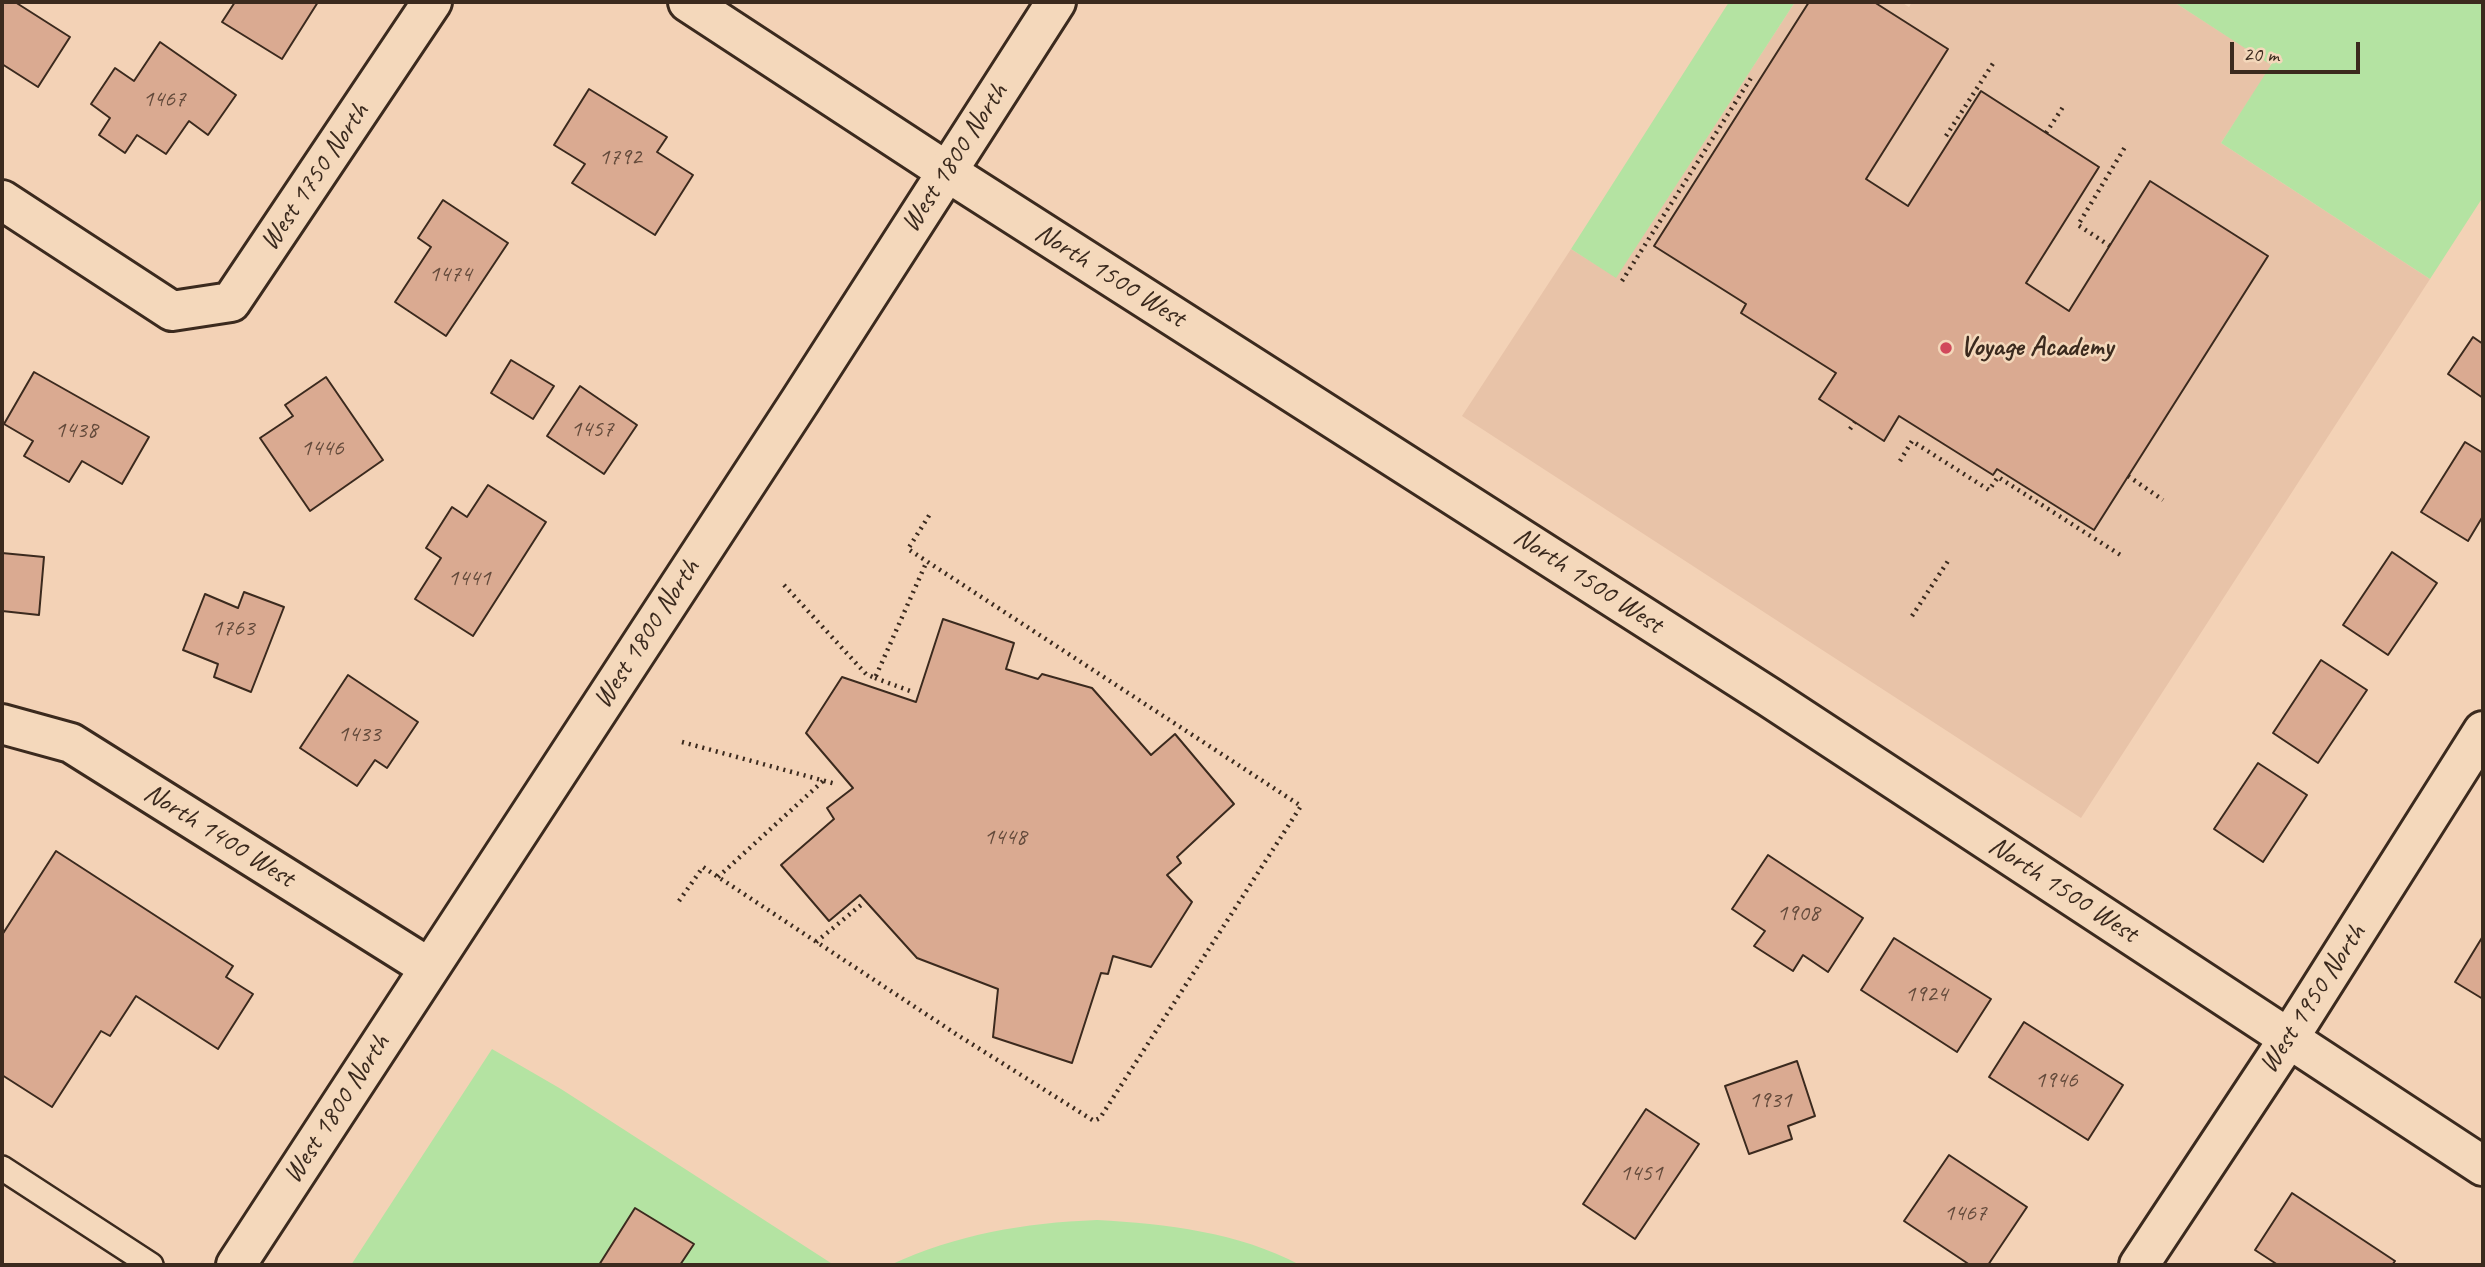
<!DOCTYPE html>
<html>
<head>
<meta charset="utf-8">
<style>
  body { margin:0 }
  #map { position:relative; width:2485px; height:1267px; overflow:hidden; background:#f3d2b6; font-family:Caveat,sans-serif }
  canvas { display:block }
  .frame { position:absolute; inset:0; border:4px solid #3b2a1e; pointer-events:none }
  .scale { position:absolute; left:2230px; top:42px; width:130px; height:32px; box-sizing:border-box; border:4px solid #3b2a1e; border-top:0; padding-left:9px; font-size:21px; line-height:24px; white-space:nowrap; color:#3b2a1e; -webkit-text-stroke:5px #f4d8bb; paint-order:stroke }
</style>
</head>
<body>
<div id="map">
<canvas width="2485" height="1267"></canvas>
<div class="frame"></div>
<div class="scale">20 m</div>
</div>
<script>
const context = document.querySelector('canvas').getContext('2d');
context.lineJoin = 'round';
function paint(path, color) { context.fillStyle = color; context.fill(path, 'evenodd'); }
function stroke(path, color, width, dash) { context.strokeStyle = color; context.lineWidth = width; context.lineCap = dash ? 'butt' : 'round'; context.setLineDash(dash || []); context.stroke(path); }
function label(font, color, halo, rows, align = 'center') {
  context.font = font + ' Caveat,sans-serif'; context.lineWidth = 5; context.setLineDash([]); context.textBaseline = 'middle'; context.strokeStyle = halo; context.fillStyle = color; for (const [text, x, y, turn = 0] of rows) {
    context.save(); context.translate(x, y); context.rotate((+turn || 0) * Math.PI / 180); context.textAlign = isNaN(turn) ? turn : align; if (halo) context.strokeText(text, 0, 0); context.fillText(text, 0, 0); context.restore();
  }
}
paint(new Path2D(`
  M1795 2H1901L1909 7 1912 2H2174L2272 65 2221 143 2430 279 2081 818 1462 416 1571 249 1616 277Z`), '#e8c3a8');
paint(new Path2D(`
  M1729 2H1795L1616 278 1571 249Z
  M2174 2H2483V197L2430 279 2221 143 2271 65Z
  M492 1049 561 1089 834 1265H351Z
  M1097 1220C1167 1224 1238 1232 1300 1265H890C958 1234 1023 1223 1097 1220Z`), '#b4e3a2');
const building = new Path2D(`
  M2 2H15L70 37 38 87 2 64Z
  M235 2H318L282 59 222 22Z
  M1809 2H1874L1948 49 1866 179 1908 206 1981 91 2099 167 2026 283 2069 311 2150 181 2268 256 2094 530 1997 469 1993 475 1899 416 1884 441 1819 399 1836 373 1741 313 1746 304 1654 246Z
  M160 42 236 95 208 135 189 121 166 154 137 135 125 153 99 135 110 118 91 104 115 68 134 81Z
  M589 89 667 137 657 152 693 175 655 235 572 183 585 164 554 145Z
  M443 200 508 243 446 336 395 302 431 247 418 238Z
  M2473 337 2483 344V398L2448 374Z
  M511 360 554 386 533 419 491 393Z
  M34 372 149 437 122 484 82 461 69 482 24 456 33 441 4 424Z
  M326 377 383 460 310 511 260 438 293 416 285 405Z
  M580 386 637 425 604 474 547 436Z
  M2465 442 2483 453V516L2468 541 2421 512Z
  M488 485 546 522 473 636 415 599 441 558 426 548 452 507 467 517Z
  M2392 552 2437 583 2388 655 2343 625Z
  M2 553 44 557 39 615 2 611Z
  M244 592 284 607 251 692 214 677 218 664 183 650 205 594 238 608Z
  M943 619 1014 643 1006 669 1038 679 1042 674 1092 688 1151 755 1175 734 1234 804 1177 857 1181 863 1167 875 1192 902 1151 967 1113 956 1108 974 1101 973 1072 1063 993 1037 998 989 917 958 860 895 829 921 781 865 834 819 827 808 853 788 806 733 842 677 916 702Z
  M2321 660 2367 690 2318 763 2273 733Z
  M348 675 418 722 387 768 375 760 357 786 300 748Z
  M2258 763 2307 795 2263 862 2214 829Z
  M56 851 233 966 226 977 253 994 218 1049 136 996 110 1036 101 1031 52 1107 2 1075V935Z
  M1768 855 1863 918 1828 972 1803 955 1793 971 1754 946 1765 931 1732 909Z
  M2483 936V999L2455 982Z
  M1894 938 1991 999 1957 1052 1861 990Z
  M2024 1022 2123 1085 2088 1140 1989 1077Z
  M1797 1061 1815 1116 1788 1126 1792 1139 1749 1154 1725 1086Z
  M1646 1109 1699 1144 1635 1239 1583 1204Z
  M1949 1155 2027 1207 1988 1265H1970L1904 1221Z
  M2292 1193 2395 1261 2392 1265H2278L2255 1250Z
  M635 1208 694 1244 680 1265H599Z`);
paint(building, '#daaa91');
stroke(building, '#3b2a1e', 2);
const lane = new Path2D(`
  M2 1168 151 1265`);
const street = new Path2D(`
  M2 200 172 311 231 302 432 2
  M2 724 71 743 428 967
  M2139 1265 2289 1038 2483 731`);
const secondary = new Path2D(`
  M688 2 946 171 1769 697 2483 1166`);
const primary = new Path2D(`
  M236 1265 800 401 1056 2`);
stroke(lane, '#3b2a1e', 28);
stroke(street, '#3b2a1e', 44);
stroke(secondary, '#3b2a1e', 44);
stroke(primary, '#3b2a1e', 44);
stroke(new Path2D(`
  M2046 133 2063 107
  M1946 136 1994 62
  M2110 246 2078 225 2125 147
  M1622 281 1751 78
  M1850 429 1855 422
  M1900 461 1912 441 1989 490 1998 477 2122 556
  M2128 476 2163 500
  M784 585 866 674 875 678 927 561
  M1912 616 1948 561
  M875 678 913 692
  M682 742 836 784
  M718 877 823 781
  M679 901 703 867 956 1034 1094 1121 1100 1118 1301 806 908 549 930 514
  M816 942 861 905`), '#3b2a1e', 4.5, [2, 5]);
stroke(lane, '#f4d8bb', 23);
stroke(street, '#f4d8bb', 38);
stroke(secondary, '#f4d8bb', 38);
stroke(primary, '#f4d8bb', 38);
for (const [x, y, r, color] of [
  [1946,348,7,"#d1495b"]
]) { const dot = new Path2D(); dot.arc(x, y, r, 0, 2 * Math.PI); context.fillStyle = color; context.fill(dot); stroke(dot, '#f4d8bb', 2.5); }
label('24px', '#634a3b', null, [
  ["1467",164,100],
  ["1792",620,158],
  ["1474",450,275],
  ["1457",592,430],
  ["1438",76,431],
  ["1446",322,449],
  ["1441",469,579],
  ["1763",233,629],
  ["1433",359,735],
  ["1448",1005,838],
  ["1908",1798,914],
  ["1924",1926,995],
  ["1946",2056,1081],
  ["1931",1770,1101],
  ["1451",1641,1174],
  ["1467",1965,1214]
]);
label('28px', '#3b2a1e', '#f4d8bb', [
  ["West 1800 North",955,158,-57],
  ["West 1750 North",315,177,-56],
  ["North 1500 West",1110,276,32],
  ["North 1500 West",1588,581,33],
  ["West 1800 North",647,634,-57],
  ["North 1400 West",219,836,32],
  ["North 1500 West",2063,890,33],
  ["West 1950 North",2313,999,-57],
  ["West 1800 North",337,1109,-57]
]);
label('bold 28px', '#3b2a1e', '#f4d8bb', [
  ["Voyage Academy",1960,348]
], 'left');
</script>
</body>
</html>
